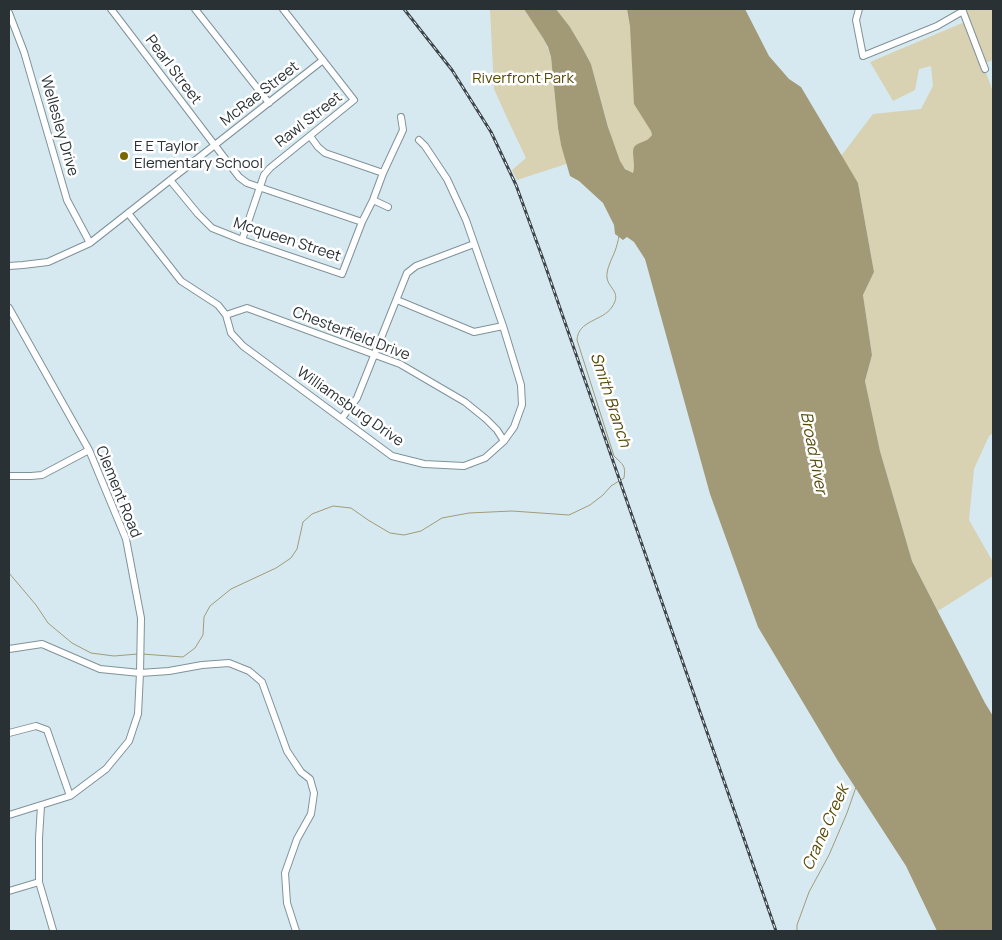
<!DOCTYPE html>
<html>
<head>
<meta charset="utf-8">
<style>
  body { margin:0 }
  #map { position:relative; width:1002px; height:940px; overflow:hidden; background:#d6e9f1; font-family:Manrope,sans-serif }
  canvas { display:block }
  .frame { position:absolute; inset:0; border:10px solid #293134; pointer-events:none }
</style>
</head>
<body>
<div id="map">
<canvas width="1002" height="940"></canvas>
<div class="frame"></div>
</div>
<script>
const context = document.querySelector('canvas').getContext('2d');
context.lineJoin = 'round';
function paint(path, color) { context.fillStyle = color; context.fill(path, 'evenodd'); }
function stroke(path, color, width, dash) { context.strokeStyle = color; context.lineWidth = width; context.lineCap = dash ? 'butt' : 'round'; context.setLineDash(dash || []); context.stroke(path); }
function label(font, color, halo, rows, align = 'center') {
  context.font = font + ' Manrope,sans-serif'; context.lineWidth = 5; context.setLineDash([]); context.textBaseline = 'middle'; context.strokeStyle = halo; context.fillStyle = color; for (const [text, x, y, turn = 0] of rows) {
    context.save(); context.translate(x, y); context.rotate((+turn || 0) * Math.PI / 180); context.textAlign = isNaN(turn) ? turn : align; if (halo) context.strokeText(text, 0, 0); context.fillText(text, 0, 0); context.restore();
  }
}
paint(new Path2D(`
  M490 9H524C534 24 546 39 551 57L558 128 561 145 613 144 591 64 583 49 570 27 556 9H627L652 135 649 140 636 145 633 154 635 166 633 173C619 166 620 161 615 148L517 180 512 170 526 158 508 120 494 89Z
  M962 9H993V60L983 64 993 92V433L989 436 974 469 969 520 993 562V576L938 611 912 561 880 451 865 381 872 355 863 295 874 272 858 183 841 156 873 114 921 109 933 86 931 66 919 69 915 90 893 101 870 62 967 21Z`), '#d8d1b2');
paint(new Path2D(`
  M524 9H556L570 27 583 49 591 64 608 127 620 161 625 169 633 173C636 164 631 153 634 147 639 141 647 143 652 135L651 131 634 104 630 26 627 9H745L769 56 789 79 801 87 858 183 874 272 863 295 872 355 865 381 880 451 912 561 985 703 993 716V931H937L906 866 838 761 758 627 710 494 645 259 634 242 627 237 623 240 615 234 614 225 603 203 579 181 570 176 561 145 558 128 551 57 548 47 543 38Z`), '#a29a77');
stroke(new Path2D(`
  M9 573 36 605 48 623 72 643 91 653 114 656 138 654
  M142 654 183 657 195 648 203 635 204 617 210 606 231 589 276 568 291 558 297 549 303 522 312 514 333 506 351 508 368 520 390 533 404 535 421 531 442 518 469 513 512 511 569 515 590 505 603 495 611 486 624 478C626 465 623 465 614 456L577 340C578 320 603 321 612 307 622 292 609 289 607 278 606 269 612 259 615 251 617 246 618 241 619 236
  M797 931V925L809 892 829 855 847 813 856 787`), '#a29a77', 1);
const minor = new Path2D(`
  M111 9 239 177 247 183 362 222
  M195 9 269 103
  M859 9 856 20 863 56 937 26 963 11
  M962 9 985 69
  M9 13 24 52 67 200 90 243
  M310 136 318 147 325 153 383 173
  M170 180 198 214 212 228 242 240 342 274 362 222 373 200 383 173 403 130 401 117
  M373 200 388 207
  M128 213 181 281 218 305 226 315 231 333 243 346 392 456 424 464 464 466 485 458 504 441 514 427 522 405 521 385 503 326 466 220 447 179 425 146 419 140
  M242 240 264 175 270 168 354 100 283 9
  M9 266 23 265 48 262 90 243 323 60
  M397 300 474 332 503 326
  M9 308 89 450 126 539 141 618 140 673 138 714 129 741 106 769 70 796 9 815
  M226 315 247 308 400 364 465 402 486 419 497 430 504 441
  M342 418 357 398 407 273 416 266 474 244
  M9 476H31L42 475 89 450
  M9 649 42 644 100 669 140 673 169 671 202 665 229 663 249 671 262 682 287 751 301 772 310 779 314 793 311 814 297 839 285 873 287 903 296 931
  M9 733 36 726 47 730 70 796
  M41 806 39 838V882L53 930
  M9 891 39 882`);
stroke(minor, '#809299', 8);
stroke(minor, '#fff', 6);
const rail = new Path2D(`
  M404 9 452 70 491 132 516 185 544 262 776 931`);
stroke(rail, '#3c4549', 3);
stroke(rail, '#fff', 1, [4]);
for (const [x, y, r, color] of [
  [124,156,5,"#796800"]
]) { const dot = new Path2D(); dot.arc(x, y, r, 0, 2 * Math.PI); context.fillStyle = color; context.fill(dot); stroke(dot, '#fff', 2); }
label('15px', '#293134', '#fff', [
  ["Pearl Street",173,70,53],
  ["McRae Street",260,94,-38],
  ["Rawl Street",309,120,-38],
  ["Wellesley Drive",59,126,74],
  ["Mcqueen Street",287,240,18],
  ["Chesterfield Drive",351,334,21],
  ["Williamsburg Drive",350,407,35],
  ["Clement Road",118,492,68]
]);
label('15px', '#574b0a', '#fff', [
  ["Riverfront Park",523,79]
]);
label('15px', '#293134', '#fff', [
  ["E E Taylor",134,147],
  ["Elementary School",134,164]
], 'left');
label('italic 16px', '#574b0b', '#fff', [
  ["Smith Branch",610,400,72],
  ["Broad River",813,453,79],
  ["Crane Creek",826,828,-66]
]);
</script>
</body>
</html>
